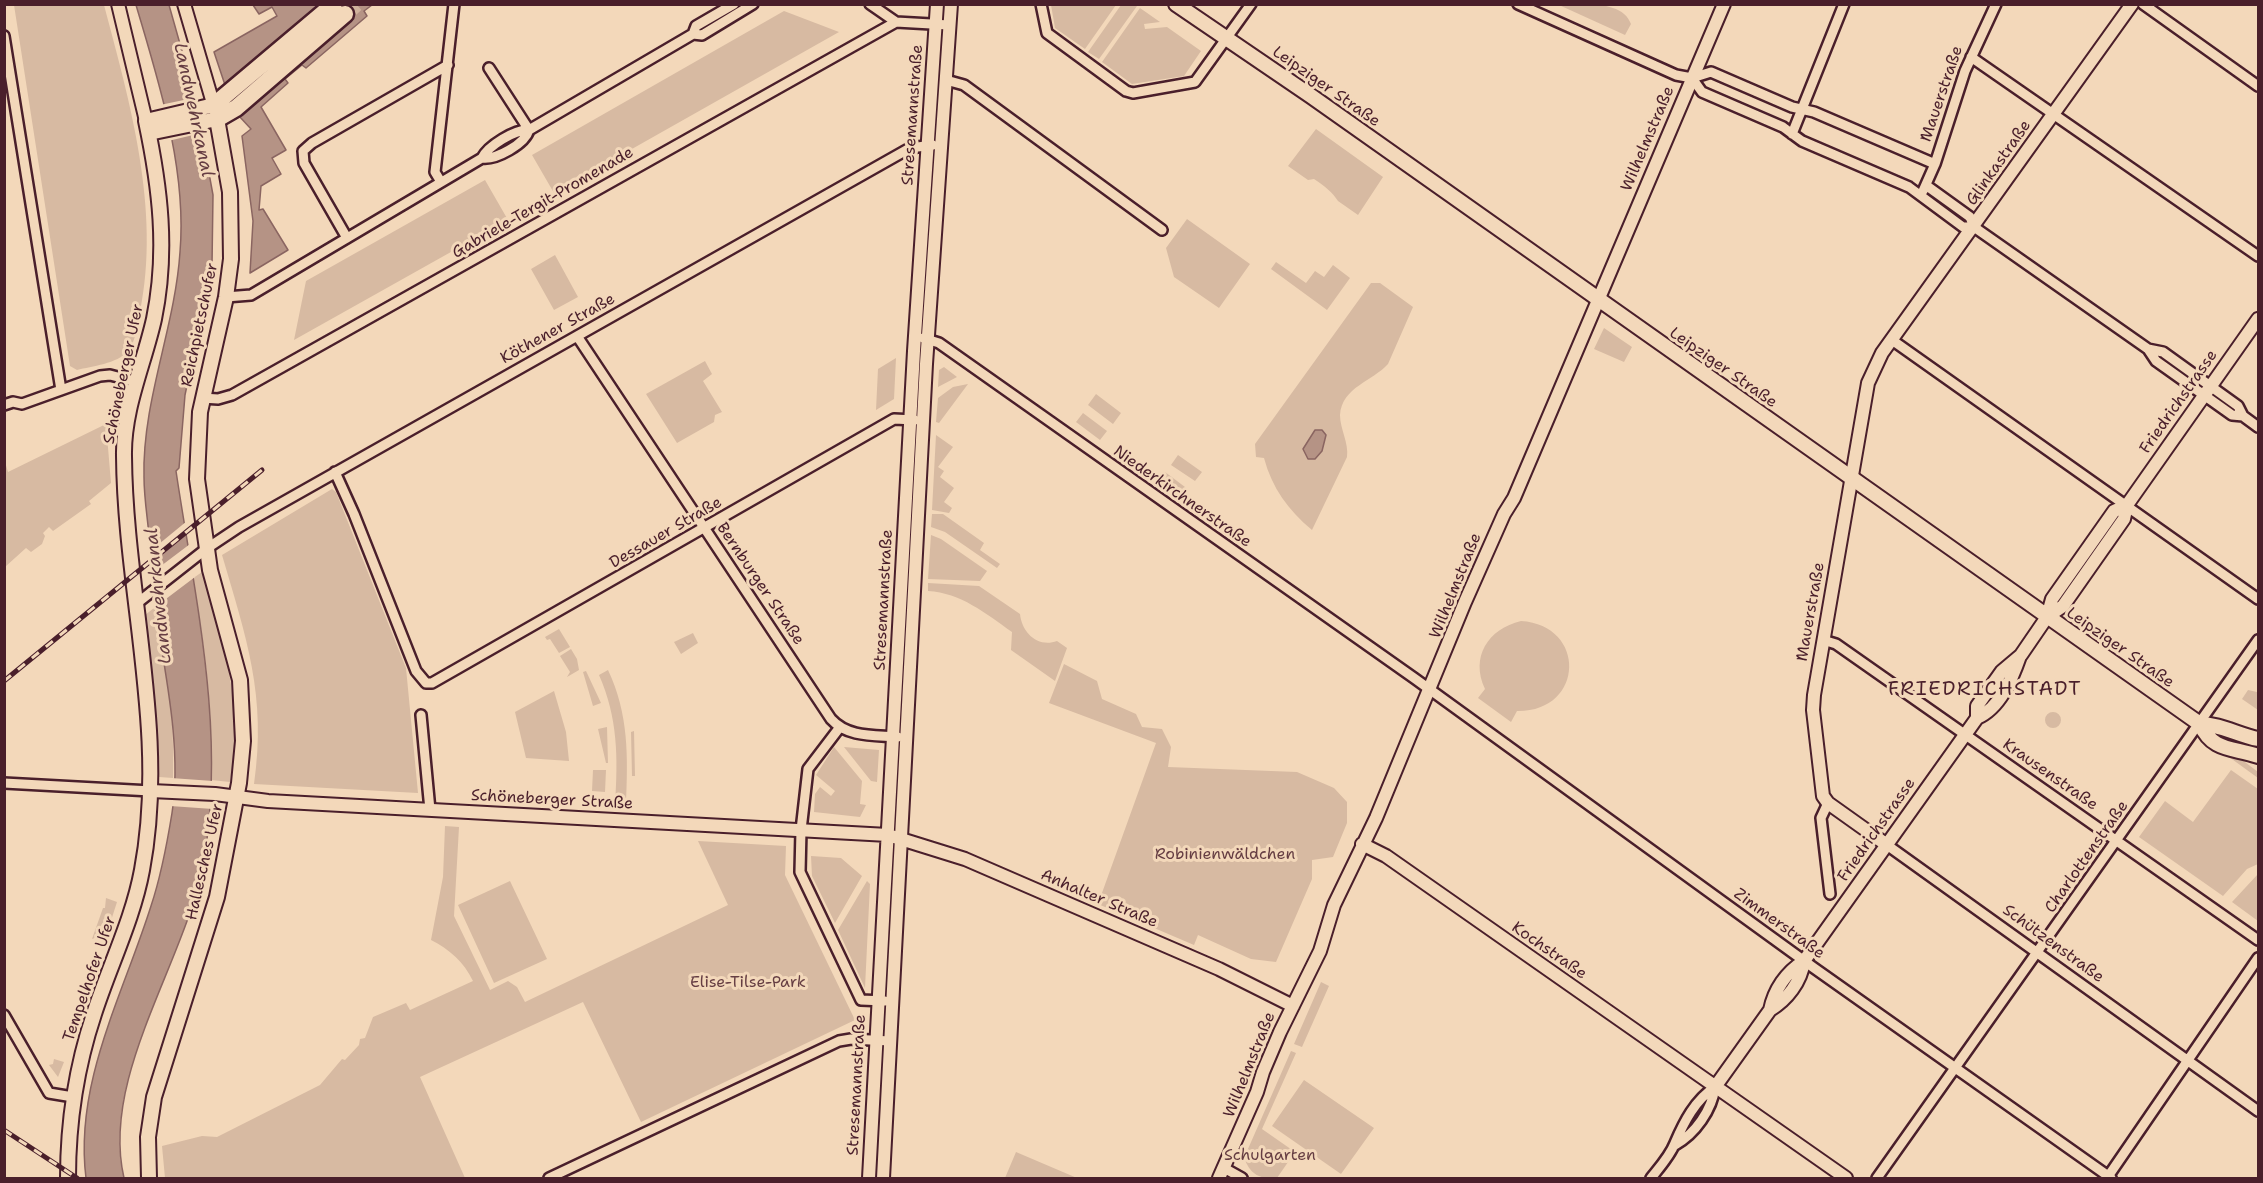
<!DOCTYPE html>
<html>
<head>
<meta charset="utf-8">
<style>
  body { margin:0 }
  #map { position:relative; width:2263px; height:1183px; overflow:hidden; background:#f3d8ba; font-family:"Shantell Sans",sans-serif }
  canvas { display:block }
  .frame { position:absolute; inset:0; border:6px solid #4a1f2b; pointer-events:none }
</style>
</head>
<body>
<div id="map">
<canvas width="2263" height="1183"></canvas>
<div class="frame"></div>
</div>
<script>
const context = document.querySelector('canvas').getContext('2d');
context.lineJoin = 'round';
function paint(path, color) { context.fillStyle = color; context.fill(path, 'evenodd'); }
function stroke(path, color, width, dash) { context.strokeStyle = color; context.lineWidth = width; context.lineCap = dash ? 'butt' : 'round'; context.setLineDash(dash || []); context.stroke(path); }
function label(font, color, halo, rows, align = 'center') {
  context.font = font + ' "Shantell Sans",sans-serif'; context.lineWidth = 6; context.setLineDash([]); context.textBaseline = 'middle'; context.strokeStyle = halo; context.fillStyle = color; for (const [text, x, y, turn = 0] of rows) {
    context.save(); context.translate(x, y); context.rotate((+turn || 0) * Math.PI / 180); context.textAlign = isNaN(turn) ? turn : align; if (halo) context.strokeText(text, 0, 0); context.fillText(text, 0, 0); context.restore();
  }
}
paint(new Path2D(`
  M14 5H104C130 103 161 210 140 312 137 324 136 342 128 351 117 364 92 366 77 370L70 366Z
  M1051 5V4L1116 5 1085 49 1055 28Z
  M1121 5 1137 6 1099 59 1088 52Z
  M1559 5C1583 4 1623 0 1631 24L1625 35Z
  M1140 8 1160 22 1144 24 1145 29 1167 27 1201 51 1184 76 1132 84 1102 62Z
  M784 11 839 32 554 193 532 155Z
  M941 32H943L939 117H934Z
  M1316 129 1383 177 1358 215 1338 201C1331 191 1327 188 1314 179L1308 180 1288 166Z
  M485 180 508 220 294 340 306 281Z
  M1187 219 1250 264 1219 308 1174 277 1166 248Z
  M555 255 578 297 554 310 531 269Z
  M1276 262 1306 283 1315 271 1324 277 1333 265 1350 278 1327 310 1271 269Z
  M1371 283H1380L1413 307 1388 364C1373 381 1342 387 1340 415 1340 429 1349 443 1347 457L1312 530C1288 510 1272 488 1264 458L1256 457 1255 444Z
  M1604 328 1632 347 1624 362 1594 349Z
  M896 358 894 399 876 410 878 369Z
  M705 361 712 374 703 381 722 412 715 415 714 422 677 443 646 394Z
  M944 367 957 377 938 387 939 370Z
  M968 384 939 423 936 422 938 398 953 387Z
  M1096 394 1121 413 1113 424 1088 405Z
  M1083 413 1107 431 1100 440 1076 422Z
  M106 424 111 483 89 501 91 504 53 531 49 527 43 533 45 536 42 544 31 552 26 548 5 567V462L8 472Z
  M936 435 953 447 938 467 944 471 940 477 954 488 944 502 952 508 949 513 932 510Z
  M1178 455 1202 472 1195 481 1171 465Z
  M1165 472 1189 490 1182 499 1158 481Z
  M332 489 336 492 406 668 418 793 254 784C267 696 246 637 222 555Z
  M932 514H943L984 543 980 550 1000 564 997 568 945 532 931 527Z
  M931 535 941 539 987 571 980 581 928 579Z
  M202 572C224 648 244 701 230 782L211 780C214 718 205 640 192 579Z
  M928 583 979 586 1020 614C1022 633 1038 648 1057 641L1067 648 1055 681 1011 650 1012 632C985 613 961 593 928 591Z
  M154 608C167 662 175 722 173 778L159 777 145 615Z
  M1521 621C1587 625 1585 712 1517 711L1511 722 1478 698 1485 689C1470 657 1488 629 1521 621Z
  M559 629 570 647 559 653 550 639 547 640 545 637Z
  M693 633 698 643 681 654 674 642Z
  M571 649 577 659 579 670 567 677 570 672 560 656Z
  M1064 664 1097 681 1102 699 1136 714 1142 727 1162 729 1171 747 1168 767 1297 772 1334 788 1347 802V823L1333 857 1312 860V879L1276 962 1251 959 1198 935 1194 945 1098 904 1156 743 1049 703Z
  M608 670C629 714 628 757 626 805L615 804C618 758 618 718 599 675Z
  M586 671 601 703 593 706 583 672Z
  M2248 690 2257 692 2258 710 2242 699Z
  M554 691 566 732 569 761 526 758 515 712Z
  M2045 720a8 8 0 1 1 16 0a8 8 0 1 1-16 0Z
  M607 727 608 763H606L598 729Z
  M634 731 635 776H632L631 732Z
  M834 747 862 781 860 804 866 805 860 817 814 812 815 794 820 787 831 796 835 791 816 775Z
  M844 747 879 750 877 782 871 781Z
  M2229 757 2241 759 2258 772V778Z
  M593 770H606L605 792 592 791Z
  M2231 770 2258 789V864L2247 869 2223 896 2139 837 2165 801 2193 822Z
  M445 826 459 827 454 916 490 990 508 981 517 987 525 1002 728 905 698 841 786 846 785 875 855 1020 641 1122 583 1002 420 1077 465 1178H165L162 1146 202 1136 217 1137 320 1085 342 1059 345 1060 359 1045 360 1039 365 1038 373 1017 406 1003 410 1010 473 981C464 962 449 949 431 940L443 877Z
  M811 856 841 858 862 876 835 923 812 876Z
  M2258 874V873V921L2232 902Z
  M510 881 547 959 494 983 458 905Z
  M867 881 870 884 865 988 838 930Z
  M889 891H894L889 992 882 991Z
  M106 898 117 902 107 933 92 939 103 908H105Z
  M1321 982 1329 986 1302 1047 1294 1044Z
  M1291 1051 1296 1053 1262 1129 1295 1152 1277 1178C1259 1179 1251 1175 1244 1158Z
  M54 1059 64 1062 58 1077 49 1065 53 1064Z
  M1304 1080 1374 1128 1341 1174 1272 1126Z
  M1016 1152 1077 1178H1005Z`), '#d7baa2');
const water = new Path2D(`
  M136 5H169L195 97 213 195 212 265 185 395 179 468 176 471C195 598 226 730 204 860 187 960 100 1075 124 1178H86C74 1083 123 995 151 906 161 876 167 844 172 813 182 749 165 672 155 609 151 590 152 569 150 549 149 525 144 502 144 477 142 401 175 328 180 252 187 169 159 83 136 5Z
  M253 5H322L225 85 214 52 277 16 272 7 259 14Z
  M340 5H372L364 11 367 16 306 68 302 65 285 79 288 83 261 107 286 150 272 158 281 174 261 186 259 210 263 209 288 250 250 273 253 221 242 136 251 129 239 116Z
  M1315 430H1322L1326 435 1322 451 1315 459H1308L1303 449Z`);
paint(water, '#b59385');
stroke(water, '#8a6561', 1.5);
paint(new Path2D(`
  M198 97 206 132 168 141 160 105Z
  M187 521 188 533 149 565 148 553Z
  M190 544 195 577 154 608 151 600 149 575Z
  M171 778 213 781V809L170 806Z`), '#f3d8ba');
stroke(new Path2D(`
  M345 14 356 4`), '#d1b39d', 16, [16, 8]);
const street = new Path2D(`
  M870 4 896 22 949 25
  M1041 4 1047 33 1126 91 1133 93 1195 82 1251 4
  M1518 4 1676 75 1692 78 1711 72 1792 107 1814 112 1935 164
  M2143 4 2258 86
  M693 34 696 26 734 4
  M4 36 61 390
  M1971 57 2258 256
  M489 68 529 130
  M1692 78 1702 92 1783 127 1802 141 1909 187 1963 227H1974
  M946 80 964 85 1162 230
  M1792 134 1844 4
  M482 158C496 160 525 144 529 130
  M441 182 435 172 454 4
  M1927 186 1970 217 1974 227 2148 349 2156 361 2232 415 2243 416
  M1923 191 1935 164 1965 71 1996 4
  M347 238 304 163 303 151 312 143 448 65
  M226 297 251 295 482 158C488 146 515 129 529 130L693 34 702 35 753 4
  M577 336 831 719C848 738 875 735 898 737
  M923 338 939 343 1414 678 1814 968 2111 1178
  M1892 340 2258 599
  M2148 349 2163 352 2238 406 2243 416 2258 427
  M202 398 218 399 232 395 896 22
  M4 405 13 402 22 404 100 376 110 375 137 382
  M335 472 354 514 416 671 426 683H432L894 419 915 420
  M136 604 206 549 239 527 910 148 933 145
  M1823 640 1836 644 2258 940
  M421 715 430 810
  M840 727 808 769 801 830 800 872 861 1000 885 1001
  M4 783 151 791
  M1828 803 1821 818 1830 894
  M1887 845 2258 1111
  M4 1015 49 1093 73 1097
  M1675 1145C1695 1134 1712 1110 1715 1087
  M1224 1168 1242 1178
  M549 1178 839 1041 851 1039 890 1041
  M1651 1178C1659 1168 1670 1156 1675 1143 1684 1122 1695 1100 1715 1087
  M1877 1178 2258 640
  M2107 1178 2258 958`);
const secondary = new Path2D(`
  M118 4 146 121
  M184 4 215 110
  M2047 617 2052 599 2114 511 2127 505
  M1977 718C2000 708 2012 679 2020 656
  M151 791 215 794 268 801 888 835 965 859 1219 969 1293 1006
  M1362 844 1386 856 1846 1178
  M1887 845 1828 803 1823 796 1813 710 1814 695 1868 383 1882 353 2132 4
  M1770 1010C1787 1000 1801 982 1804 961
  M1715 1087 1770 1010C1774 990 1786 972 1804 961L1977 718V706L2002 671 2021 655 2047 617 2063 606 2124 519 2127 505 2258 319
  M869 1178 914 351 937 4
  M883 1178 926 364 951 4
  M1219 1178 1257 1092 1263 1072 1280 1032 1320 951 1334 905 1376 818 1465 602 1504 514 1514 498 1724 4`);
const primary = new Path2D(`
  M1176 4 1311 96 2200 724C2213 752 2232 747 2258 756
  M2200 724C2220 724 2238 735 2258 739
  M68 1178C68 1121 76 1068 94 1014 109 967 133 919 142 870 168 733 125 593 124 456 123 409 144 364 154 319 168 251 160 187 146 121L214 105
  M149 1178 148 1137 154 1097 217 897 239 783 243 741 240 680 210 570 197 479 200 412 226 297 231 259 230 192 217 119 149 133`);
const highway = new Path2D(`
  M214 105 334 4
  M217 119 236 108 345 14`);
stroke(street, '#4a1f2b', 14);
stroke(secondary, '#4a1f2b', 16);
stroke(primary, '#4a1f2b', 18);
stroke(highway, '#4a1f2b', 21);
stroke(street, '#f3d8ba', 9);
stroke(secondary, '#f3d8ba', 12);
stroke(primary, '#f3d8ba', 14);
stroke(highway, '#f3d8ba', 16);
const rail = new Path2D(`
  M4 681 262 470
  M4 1130 77 1178`);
stroke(rail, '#4a1f2b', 5);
stroke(rail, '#f3d8ba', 3, [9]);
label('16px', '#4a1f2b', '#f3d8ba', [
  ["Leipziger Straße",1326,87,35],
  ["Mauerstraße",1942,94,-71],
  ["Stresemannstraße",913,115,-86],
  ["Wilhelmstraße",1648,139,-67],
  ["Glinkastraße",1999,163,-55],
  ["Gabriele-Tergit-Promenade",543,203,-30],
  ["Reichpietschufer",200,325,-78],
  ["Köthener Straße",558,329,-29],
  ["Leipziger Straße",1723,368,35],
  ["Schöneberger Ufer",124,374,-78],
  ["Friedrichstrasse",2179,402,-55],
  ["Niederkirchnerstraße",1182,497,35],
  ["Dessauer Straße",666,533,-30],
  ["Bernburger Straße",760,584,56],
  ["Wilhelmstraße",1456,586,-68],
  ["Stresemannstraße",884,600,-87],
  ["Mauerstraße",1811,612,-80],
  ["Leipziger Straße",2120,648,35],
  ["Krausenstraße",2050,775,35],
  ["Schöneberger Straße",552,800,3],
  ["Friedrichstrasse",1877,830,-55],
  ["Charlottenstraße",2087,857,-55],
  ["Hallesches Ufer",205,862,-77],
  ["Anhalter Straße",1099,899,23],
  ["Zimmerstraße",1779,924,36],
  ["Schützenstraße",2053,944,36],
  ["Kochstraße",1549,951,35],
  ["Tempelhofer Ufer",90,979,-71],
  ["Wilhelmstraße",1250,1065,-68],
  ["Stresemannstraße",857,1085,-87]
]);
label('16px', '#663e43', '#f3d8ba', [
  ["Robinienwäldchen",1225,855],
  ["Elise-Tilse-Park",748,983],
  ["Schulgarten",1270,1156]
]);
label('italic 18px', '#653c42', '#f3d8ba', [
  ["Landwehrkanal",193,110,78],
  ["Landwehrkanal",159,596,-96]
]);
context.letterSpacing = '1.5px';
label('20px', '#4a1f2b', '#f3d8ba', [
  ["FRIEDRICHSTADT",1985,690]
]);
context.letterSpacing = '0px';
</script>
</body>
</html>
